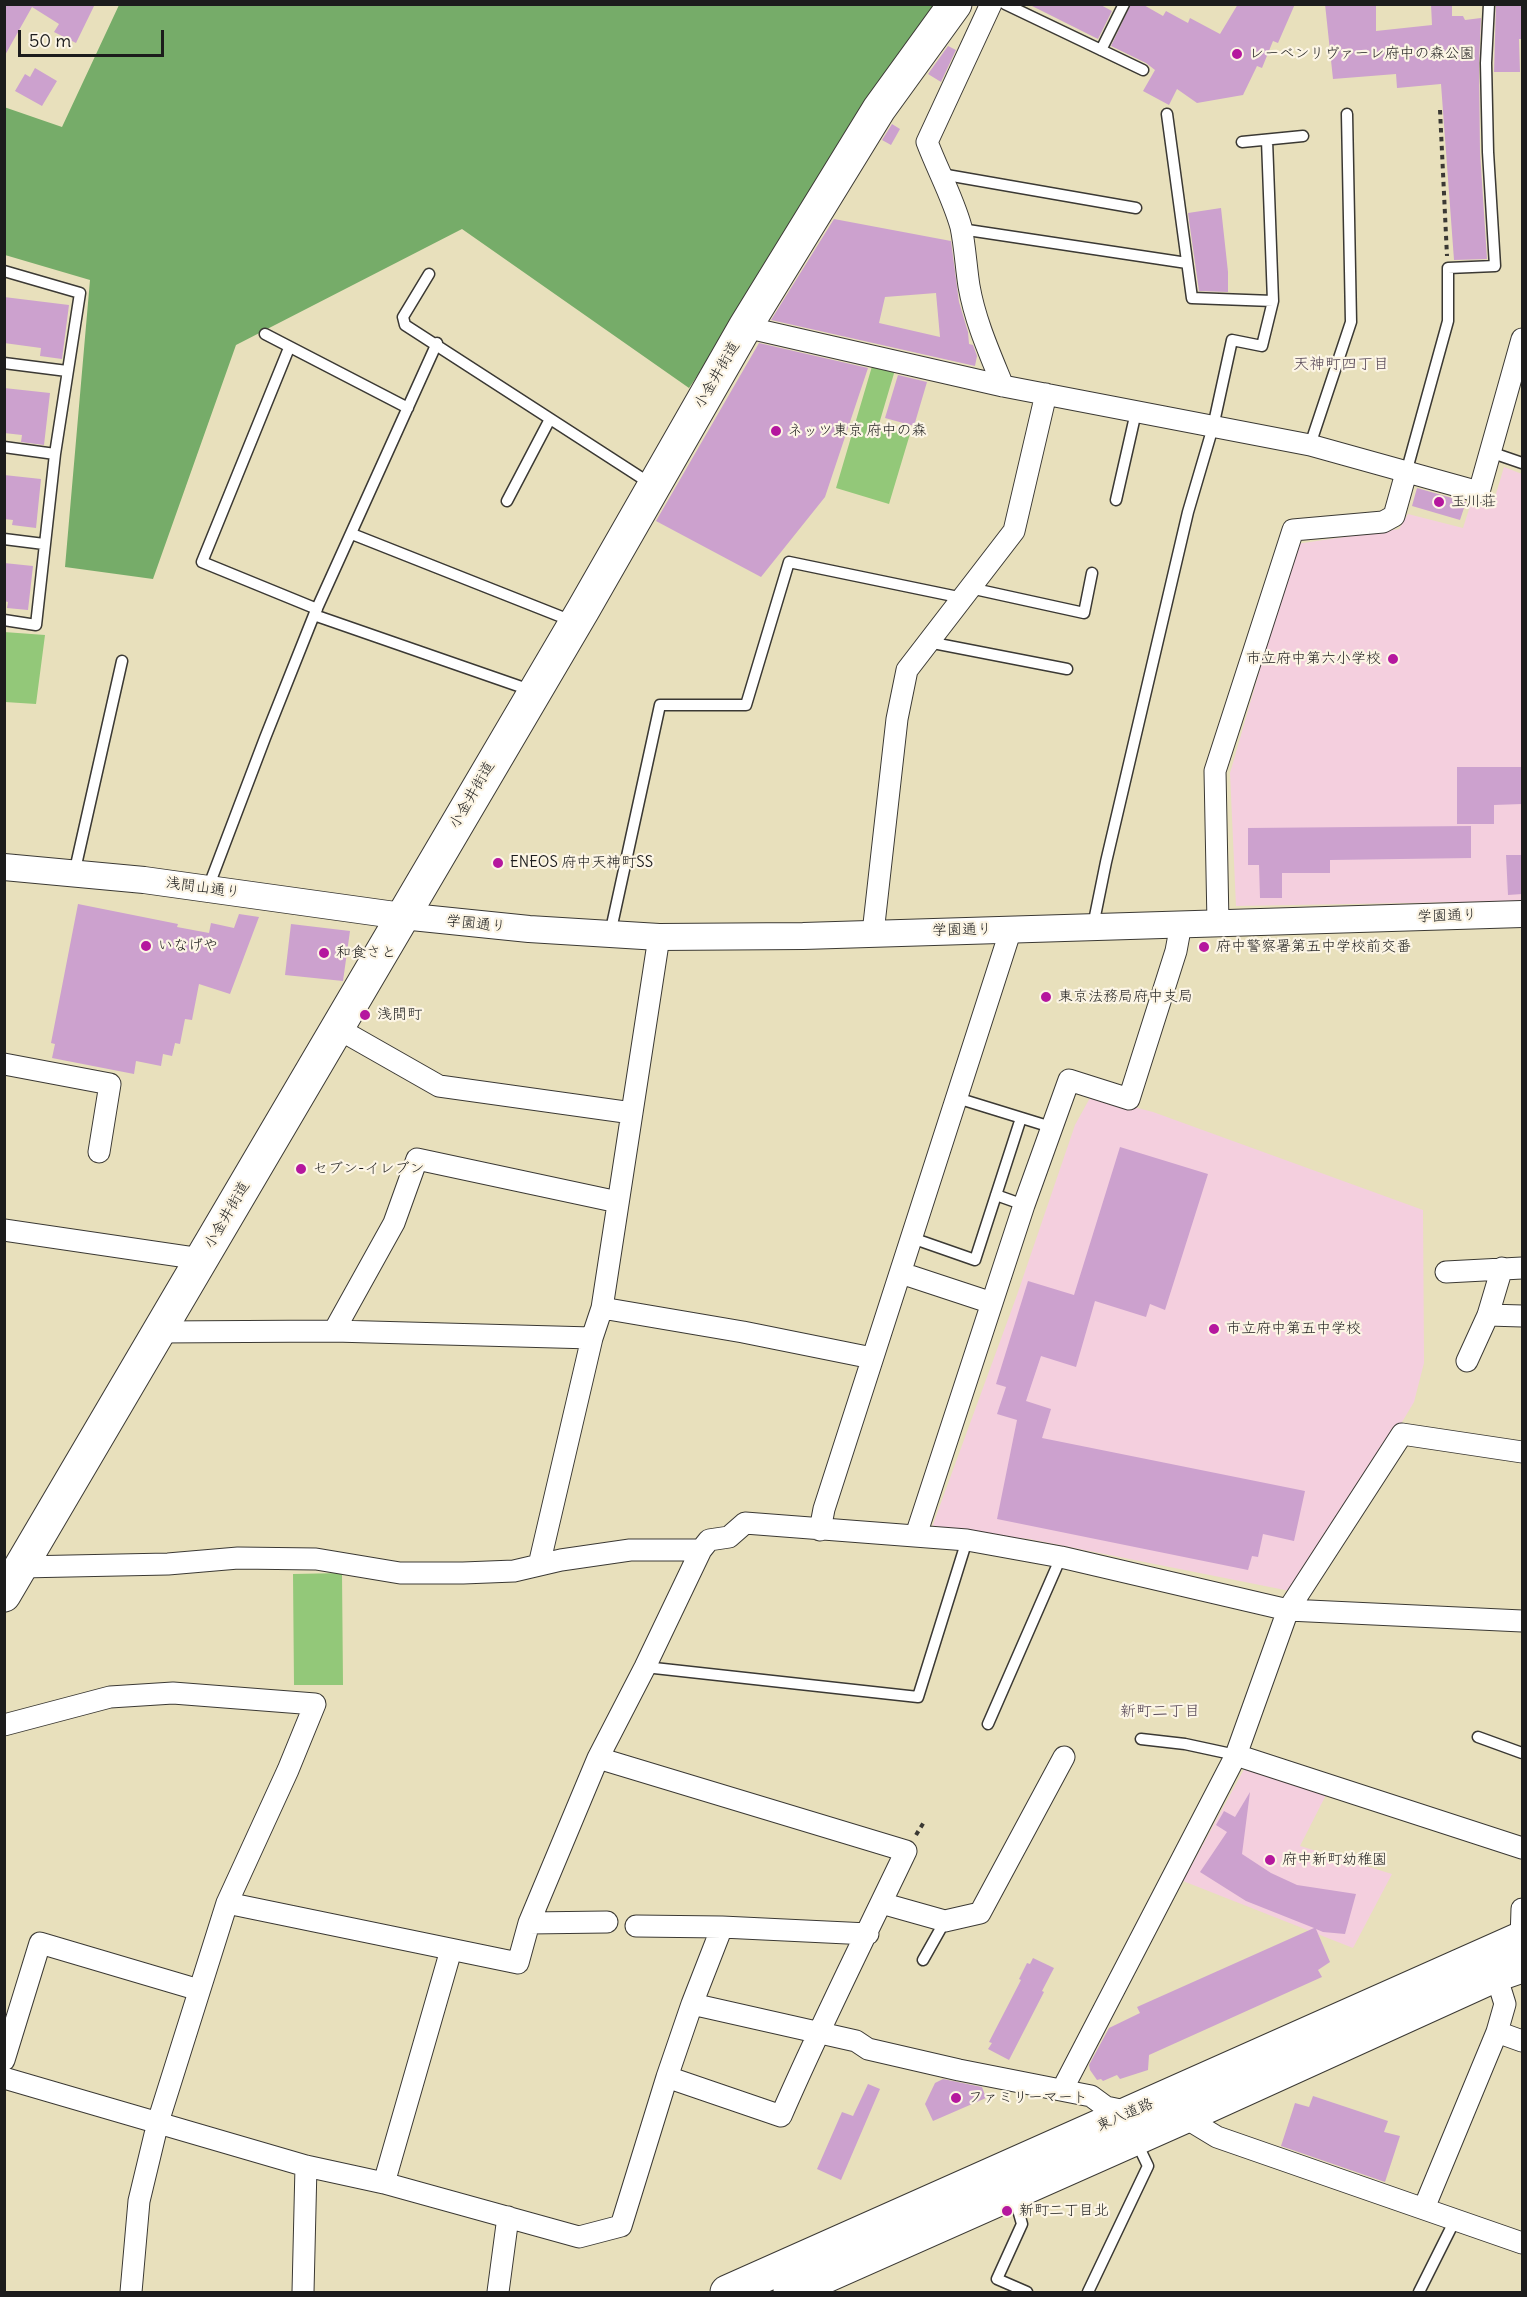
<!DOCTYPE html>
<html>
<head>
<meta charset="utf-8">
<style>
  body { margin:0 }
  #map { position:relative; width:1527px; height:2297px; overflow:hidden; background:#e8e0bc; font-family:Delius,sans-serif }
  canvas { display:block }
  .frame { position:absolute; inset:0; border:6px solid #1c1c1c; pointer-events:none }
  .scale { position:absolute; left:18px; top:30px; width:146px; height:27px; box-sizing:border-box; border:3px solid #1c1c1c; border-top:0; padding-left:8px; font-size:18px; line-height:21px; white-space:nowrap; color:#1c1c1c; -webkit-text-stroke:4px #fcf5e5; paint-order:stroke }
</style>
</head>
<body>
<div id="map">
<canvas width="1527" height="2297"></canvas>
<div class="frame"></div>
<div class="scale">50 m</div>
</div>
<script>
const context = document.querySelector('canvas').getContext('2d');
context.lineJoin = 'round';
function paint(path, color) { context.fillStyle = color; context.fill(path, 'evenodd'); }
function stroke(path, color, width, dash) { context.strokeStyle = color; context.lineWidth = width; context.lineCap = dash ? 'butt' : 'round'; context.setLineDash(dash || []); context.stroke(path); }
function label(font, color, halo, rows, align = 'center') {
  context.font = font + ' Delius,"Klee One",sans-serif'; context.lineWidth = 4.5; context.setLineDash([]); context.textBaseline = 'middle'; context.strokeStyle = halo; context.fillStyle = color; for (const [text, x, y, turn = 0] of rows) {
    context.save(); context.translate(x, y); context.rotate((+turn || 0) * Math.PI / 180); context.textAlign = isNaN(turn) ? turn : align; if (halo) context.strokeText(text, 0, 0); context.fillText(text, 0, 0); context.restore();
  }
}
paint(new Path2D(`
  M1504 467 1522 474V901L1236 906 1230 773 1296 544 1399 529 1408 514 1463 528 1471 503 1492 507Z
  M1091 1096 1153 1112 1423 1210 1424 1363 1414 1402 1300 1593 1029 1539 931 1530 1017 1295 1075 1125Z
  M1248 1762 1328 1791 1300 1846 1392 1874 1353 1948 1183 1881Z`), '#f4cfde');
paint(new Path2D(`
  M873 363 895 370 879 424 910 434 889 504 836 488Z
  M4 632 45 635 36 704 5 702Z
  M342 1573 343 1685H294L293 1574Z`), '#93c879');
paint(new Path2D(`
  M119 5H948L689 388 462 229 236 345 153 579 65 567 90 280 5 255 4 107 62 127Z`), '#76ac69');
paint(new Path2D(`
  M4 4H95L76 43 54 32 59 24 32 7 4 57Z
  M1028 4H1099L1112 11 1098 39Z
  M1131 4H1142L1163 16 1166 11 1188 23 1190 18 1220 34 1238 4H1295L1278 43 1273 41 1262 68 1257 66 1243 95 1197 103 1177 89 1169 105 1143 91 1155 70 1146 63 1111 46Z
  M1325 4H1376V31L1432 25 1431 4H1452V16H1463L1465 20 1481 18 1479 63 1480 152 1487 259 1454 260 1441 84 1397 88 1396 74 1333 79Z
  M1496 4H1522L1521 39H1519L1520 72H1494Z
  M948 46 956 50 941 82 928 74Z
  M35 68 57 81 42 106 15 91 25 74 30 77Z
  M892 124 900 129 891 145 882 140Z
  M1221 208 1228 272V292L1199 291 1188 213Z
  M834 219 951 241 959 302 968 332 969 344 973 345 977 356 975 366 771 320ZM936 293 940 337 879 323 885 297Z
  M4 297 69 305 62 359 40 356 41 348 4 343Z
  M759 343 868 368 825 497 761 577 656 521Z
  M898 375 927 382 914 426 885 418Z
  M4 388 50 393 44 445 21 442 22 435 4 433Z
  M4 475 41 479 36 528 12 525 13 520 4 519Z
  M1417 488 1466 502 1460 520 1412 506Z
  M4 563 33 566 28 610 7 608 8 602 4 601Z
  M1457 767H1522V804L1494 805V824H1457Z
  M1471 826V858L1330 860V873H1282V898H1260L1259 865H1248V828Z
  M1506 855H1522V894L1508 895Z
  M78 904 178 924 177 927 209 933 211 923 234 928 239 914 259 917 230 994 199 984 192 1020 185 1019 180 1044 175 1043 172 1056 163 1054 161 1066 136 1061 134 1074 52 1058 55 1044 51 1043Z
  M291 924 350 931 343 981 285 975Z
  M1120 1147 1208 1174 1165 1310 1150 1304 1146 1317 1095 1301 1076 1367 1041 1356 1026 1401 1051 1409 1042 1438 1305 1491 1294 1541 1263 1534 1258 1557 1252 1556 1248 1570 997 1519 1017 1420 997 1414 1006 1387 996 1384 1028 1281 1074 1295Z
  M1250 1792 1242 1854 1271 1873 1297 1885 1356 1894 1345 1934 1323 1932 1316 1929 1330 1962 1318 1970 1322 1977 1149 2055 1148 2070 1120 2079 1117 2075 1103 2081 1101 2079 1097 2080 1090 2070 1089 2065 1109 2028 1140 2013 1137 2007 1314 1928 1246 1901 1200 1872 1227 1832 1216 1825 1224 1811 1235 1817Z
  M1033 1958 1054 1968 1042 1991 1044 1992 1009 2060 988 2049 992 2043 989 2042 1021 1980 1019 1979 1027 1963 1030 1964Z
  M943 2079 982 2087 986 2098 933 2121 925 2104 935 2083Z
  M868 2084 880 2089 841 2180 817 2169 842 2112 853 2116Z
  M1313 2096 1388 2121 1384 2132 1400 2136 1385 2182 1281 2146 1295 2103 1309 2107Z`), '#cca1ce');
const service = new Path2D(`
  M1005 4 1143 70
  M1101 50 1124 4
  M1167 114 1192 298 1273 301
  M1242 142 1303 136
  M941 174 1136 208
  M961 229 1187 263
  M4 271 80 293 55 454 36 625 4 620
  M429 274 403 317 405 325 651 484
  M265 334 408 408
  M289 348 202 562 317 609
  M4 363 67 371
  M1310 445 1351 322 1347 114
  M4 447 55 454
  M1490 452 1522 463
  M1406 473 1448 321V268L1495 266 1488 152 1486 63 1489 4
  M1116 500 1136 412
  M507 501 550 419
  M352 534 572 621
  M4 539 44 544
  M970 588 1084 613 1092 573
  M314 615 530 690
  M928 642 1067 669
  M74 874 122 661
  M208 888 265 738 314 615 437 343
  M1093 926 1106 862 1188 512 1213 427 1232 340 1262 346 1273 301 1267 140
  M610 934 660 705H746L789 562 963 598
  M957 1098 1051 1127
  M996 1195 1024 1205
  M912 1238 975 1260 1021 1118
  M645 1667 918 1697 967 1540
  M988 1724 1061 1557
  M1478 1737 1522 1753
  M1141 1739 1185 1744 1236 1755
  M923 1960 945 1921
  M1014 2196 1022 2224 997 2279 1027 2292
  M1088 2292 1148 2166 1136 2141
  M1419 2292 1456 2218`);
const minor = new Path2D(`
  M991 4 927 142C938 171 953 198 961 227 965 246 966 267 969 286 975 321 990 354 1003 386
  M745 327 1003 386 1310 445 1479 492 1522 339
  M1218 923 1215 771 1293 530 1383 522 1394 516 1406 473
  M873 933 897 719 907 670 1014 531 1046 394
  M337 1028 439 1086 632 1113
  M4 1064 110 1084 99 1152
  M4 1230 201 1259
  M1446 1272 1522 1268
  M901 1273 992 1303
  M602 1308 743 1332 872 1358
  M1488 1315 1522 1316
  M334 1331 394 1223 417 1159 618 1202
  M158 1332 334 1331 592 1338
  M1467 1361 1488 1315 1502 1268
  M820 1530 824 1509 1011 929
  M916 1535 1024 1205 1069 1080 1129 1099 1176 951 1181 924
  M539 1565 592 1338 602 1308 659 937
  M21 1567 168 1564 238 1558 316 1559 400 1573H463L514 1571 561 1560 630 1550H701
  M4 1725 110 1697 173 1693 315 1704 288 1770 227 1903 158 2122 139 2201 131 2292
  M1236 1755 1522 1848
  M598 1758 906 1851C864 1939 820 2026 781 2116L667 2077
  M227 1903 518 1963 529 1923 598 1758 645 1667 701 1550 709 1540 729 1537 745 1523 967 1540 1061 1557 1288 1610 1522 1621
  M881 1903 945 1921 980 1913 1064 1757
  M529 1923 607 1922
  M636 1926 722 1927 868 1934
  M1521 1939 1522 1909
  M692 2004 722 1927
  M1497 2032 1522 2041
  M4 2060 40 1943 199 1990
  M4 2078 306 2166 384 2183 579 2237 621 2226 667 2077 692 2004 856 2041 868 2049 959 2070 1091 2096 1106 2107 1130 2112
  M1062 2090 1236 1755 1288 1610 1402 1434 1522 1452
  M1176 2117H1184L1217 2137 1522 2243
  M384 2183 451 1950
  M1424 2208 1497 2032 1505 2004 1496 1975
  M303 2292 306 2166
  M498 2292 508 2217`);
const tertiary = new Path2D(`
  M4 867 144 880 402 916 529 929 659 937 803 936 1522 914`);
const primary = new Path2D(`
  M4 1595 583 610 745 327 879 109 955 4
  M727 2292 1522 1938
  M790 2292 1184 2117 1496 1975 1522 1966`);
stroke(service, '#3b3934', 13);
stroke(minor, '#3b3934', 23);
stroke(tertiary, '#3b3934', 28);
stroke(primary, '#3b3934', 35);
stroke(new Path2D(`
  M1440 110 1447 256
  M916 1835 924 1822`), '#3b3934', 4, [4.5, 4.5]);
stroke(service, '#fff', 10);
stroke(minor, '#fff', 21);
stroke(tertiary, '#fff', 26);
stroke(primary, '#fff', 33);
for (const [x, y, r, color] of [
  [1237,54,6,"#b5179e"],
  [776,431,6,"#b5179e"],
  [1439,502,6,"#b5179e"],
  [1393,659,6,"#b5179e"],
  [498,863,6,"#b5179e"],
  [146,946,6,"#b5179e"],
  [1204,947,6,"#b5179e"],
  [324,953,6,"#b5179e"],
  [1046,997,6,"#b5179e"],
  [365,1015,6,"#b5179e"],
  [301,1169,6,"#b5179e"],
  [1214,1329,6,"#b5179e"],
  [1270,1860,6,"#b5179e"],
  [956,2098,6,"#b5179e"],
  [1007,2211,6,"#b5179e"]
]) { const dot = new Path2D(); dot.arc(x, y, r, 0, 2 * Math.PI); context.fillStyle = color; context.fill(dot); stroke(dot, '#fcf5e5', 2); }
label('15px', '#1c1c1c', '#fcf5e5', [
  ["レーベンリヴァーレ府中の森公園",1249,54],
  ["ネッツ東京 府中の森",788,431],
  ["玉川荘",1451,502],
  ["市立府中第六小学校",1381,659,"right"],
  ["ENEOS 府中天神町SS",510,863],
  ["いなげや",158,946],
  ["府中警察署第五中学校前交番",1216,947],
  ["和食さと",336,953],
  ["東京法務局府中支局",1058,997],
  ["浅間町",377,1015],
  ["セブン-イレブン",313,1169],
  ["市立府中第五中学校",1226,1329],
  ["府中新町幼稚園",1282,1860],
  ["ファミリーマート",968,2098],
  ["新町二丁目北",1019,2211]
], 'left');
label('15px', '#1c1c1c', '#fcf5e5', [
  ["小金井街道",717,375,-60],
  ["小金井街道",472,795,-60],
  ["浅間山通り",203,888,8],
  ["学園通り",1447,916,-2],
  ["学園通り",476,924,6],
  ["学園通り",962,930,-1],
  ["小金井街道",227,1215,-60],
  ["東八道路",1125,2115,-24]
]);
label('16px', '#5a4b5a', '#fcf5e5', [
  ["天神町四丁目",1341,364],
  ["新町二丁目",1160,1711]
]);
</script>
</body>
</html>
